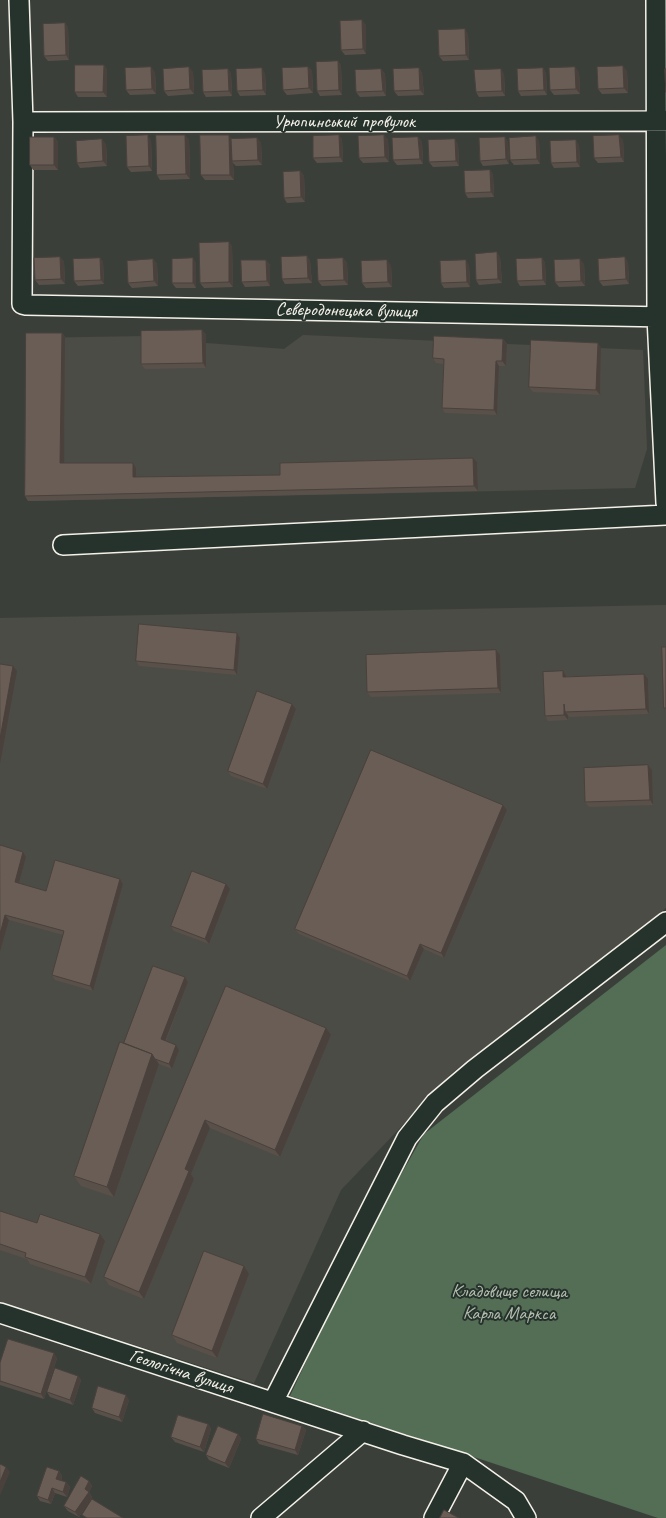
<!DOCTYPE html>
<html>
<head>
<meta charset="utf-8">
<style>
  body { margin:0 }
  canvas { display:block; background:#3a4039 }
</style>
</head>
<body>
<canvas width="666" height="1518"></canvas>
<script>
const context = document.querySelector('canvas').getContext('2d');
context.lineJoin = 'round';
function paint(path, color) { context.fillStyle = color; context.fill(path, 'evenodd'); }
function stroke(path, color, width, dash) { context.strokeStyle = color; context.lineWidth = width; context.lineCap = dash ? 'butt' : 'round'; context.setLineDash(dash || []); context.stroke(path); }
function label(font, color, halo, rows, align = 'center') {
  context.font = font + ' Caveat,sans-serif'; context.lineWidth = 4; context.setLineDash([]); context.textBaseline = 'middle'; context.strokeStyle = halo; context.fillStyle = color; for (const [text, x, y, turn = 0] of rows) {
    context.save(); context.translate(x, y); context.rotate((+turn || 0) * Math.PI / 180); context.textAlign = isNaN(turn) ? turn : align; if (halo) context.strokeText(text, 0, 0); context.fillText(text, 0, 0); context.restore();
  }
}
paint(new Path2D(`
  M206 335V343L284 349 303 335 643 350 647 449 635 488 28 501 29 338Z
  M666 605V908L453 1072 341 1190 254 1383 0 1302V618Z`), '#4b4c45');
paint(new Path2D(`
  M666 945V1518H658L290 1396 357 1252 424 1134Z`), '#536e55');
const street = new Path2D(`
  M19 0 23 122 22 304 26 305 666 317
  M656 0 657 317 666 503
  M23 122 666 121
  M63 545 666 515
  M0 1313 403 1445 463 1463 516 1501 526 1518
  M273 1402 407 1138 435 1103 475 1069 666 922
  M261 1518 363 1431
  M434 1518 463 1463`);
stroke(street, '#f4f1e8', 22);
stroke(street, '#26332d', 19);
paint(new Path2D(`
  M65 23 68 28 69 60 48 61 44 56Z
  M366 25V54L345 55 341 50Z
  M468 34 469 60 443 61 439 56Z
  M338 61 341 66 342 95 320 96 317 91Z
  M104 65 107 70V97H78L75 92Z
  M308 67 312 71 313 93 287 95 283 90Z
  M419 68 422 73 424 95 398 96 394 91Z
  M543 68 546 73 547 95 521 96 518 91Z
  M228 69 231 74 232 96 206 97 203 92Z
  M381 69 385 74 386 96 360 97 356 92Z
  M627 71 628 93 602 94 598 89Z
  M155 72 156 94 130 95 126 90Z
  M193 72 194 94 168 96 164 91Z
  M579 72 580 94 554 95 550 90Z
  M265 73 266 95 240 96 237 91Z
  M504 74 505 96 479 97 476 92Z
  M339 135 342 140 343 162 317 163 313 158Z
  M384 135 388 140 389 162 363 163 359 158Z
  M54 137 58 142V170H33L30 165Z
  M418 137 422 142 423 164 397 165 393 160Z
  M505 137 508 142 509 164 483 166 480 161Z
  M257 138 261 143 262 165 236 166 233 163 234 180H205L201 175 232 139Z
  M189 139 190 179 160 180 157 175Z
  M151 140 152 171 131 172 127 167Z
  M623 140 624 162 598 163 594 158Z
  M539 141 540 164 514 165 510 160Z
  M106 144 107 166 80 168 77 163Z
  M458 144 459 166 433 167 429 162Z
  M579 145 580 167 554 168 551 163Z
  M490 170 493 175 494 197 468 198 465 193Z
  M300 171 304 176 305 202 287 203 284 198Z
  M229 242 232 247 233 287 204 288 200 283Z
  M307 256 310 261 312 283 285 284 282 279Z
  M60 257 64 262 65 284 39 285 35 280Z
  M500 257 502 283 479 285 476 280Z
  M100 258 103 262 104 284 78 286 74 281Z
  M343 258 347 263 348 285 322 286 318 281Z
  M542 258 545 263 546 285 520 286 517 281Z
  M153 259 157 264 158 286 132 288 128 283Z
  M266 260 270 265V286L245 287 242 282Z
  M628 262 629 284 603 286 599 281Z
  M196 263V288H176L172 283Z
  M584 264 585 286 559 287 555 282Z
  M391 265 392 287 366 288 362 283Z
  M469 265 470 287 444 288 441 283Z
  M202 330 206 335V368L145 369 141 364Z
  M62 333 65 337 64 463H133L136 468V477L280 475 477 462 478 491 28 501 25 496Z
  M503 339 507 344 506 366H499L497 415 445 413 442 408 444 364 436 363 433 358Z
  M601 348 600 395 533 392 529 387Z
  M237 633 240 638 237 675 139 666 136 661Z
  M500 655 501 693 371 697 367 692Z
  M566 676 648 679 649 714 569 717 568 715V720L548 721 545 716Z
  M292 704 296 709 267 789 231 776 228 771Z
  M648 765 652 770 653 805 589 807 585 802Z
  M503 805 507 810 444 958 424 949 410 981 299 934 295 929Z
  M0 845 23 852 26 857 19 883 46 891 120 879 123 884 93 991 55 980 52 975 63 935 9 920 0 952Z
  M230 889 209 944 174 931 171 926Z
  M185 977 188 982 166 1041 179 1050 172 1069 159 1064 114 1197 81 1186 74 1176 124 1043Z
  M226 986 331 1035 280 1157 210 1128 191 1174 194 1179 144 1299 109 1285 104 1277Z
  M0 1211 37 1223 100 1234 105 1241 91 1284 30 1264 27 1259 0 1250Z
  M249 1274 217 1358 177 1343 172 1335Z
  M57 1358 44 1399 0 1385V1363Z
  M78 1376 81 1380 73 1405 50 1397 47 1392Z
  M129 1400 122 1422 95 1413 92 1408Z
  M208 1424 211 1429 204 1452 175 1442 171 1437Z
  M302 1426 306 1430 298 1455 259 1444 256 1439Z
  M238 1434 241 1439 229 1468 209 1460 206 1455Z
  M59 1471 62 1476 61 1481 66 1482 70 1487 67 1497 55 1493 51 1504 40 1501 37 1496Z
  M89 1481 92 1486 89 1492 92 1497 79 1517 68 1511 64 1506Z`), '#5a504a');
paint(new Path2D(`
  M362 20 366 25V54L363 49Z
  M65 23 68 28 69 60 66 55Z
  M465 29 468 34 469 60 466 55Z
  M338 61 341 66 342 95 339 90Z
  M104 65 107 70V97L103 92Z
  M623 66 627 71 628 93 624 88Z
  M151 67 155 72 156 94 152 89Z
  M189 67 193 72 194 94 190 89Z
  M308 67 312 71 313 93 309 88Z
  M575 67 579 72 580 94 576 89Z
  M262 68 265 73 266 95 263 90Z
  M419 68 422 73 424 95 420 90Z
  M543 68 546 73 547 95 544 90Z
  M228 69 231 74 232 96 229 91Z
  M381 69 385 74 386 96 383 91Z
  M501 69 504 74 505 96 502 91Z
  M148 135 151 140 152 171 149 166Z
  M185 135 189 139 190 179 186 174Z
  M229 135 233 140 232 161 233 163 234 180 230 175Z
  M339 135 342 140 343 162 340 157Z
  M384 135 388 140 389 162 385 157Z
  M619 135 623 140 624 162 621 157Z
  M536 136 539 141 540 164 537 159Z
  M54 137 58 142V170L54 165Z
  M418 137 422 142 423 164 420 159Z
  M505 137 508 142 509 164 506 159Z
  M257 138 261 143 262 165 258 160Z
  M102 139 106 144 107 166 103 161Z
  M455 139 458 144 459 166 456 161Z
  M576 140 579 145 580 167 577 162Z
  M490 170 493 175 494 197 491 192Z
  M300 171 304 176 305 202 301 197Z
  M229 242 232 247 233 287 229 282Z
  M497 252 500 257 502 283 498 279Z
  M307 256 310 261 312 283 308 278Z
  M60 257 64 262 65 284 61 279Z
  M625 257 628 262 629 284 626 279Z
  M100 258 103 262 104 284 101 280Z
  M193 258 196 263V288L193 283Z
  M343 258 347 263 348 285 344 280Z
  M542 258 545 263 546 285 543 280Z
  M153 259 157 264 158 286 154 281Z
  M580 259 584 264 585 286 581 281Z
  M266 260 270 265V286L267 281Z
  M387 260 391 265 392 287 388 282Z
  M466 260 469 265 470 287 467 282Z
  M202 330 206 335V368L203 363Z
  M62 333 65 337 64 468 60 463Z
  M503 339 507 344 506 366 502 361Z
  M598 343 601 348 600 395 596 390Z
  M496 361 499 366 497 415 494 410Z
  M473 458 477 462 478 491 474 486Z
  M133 463 136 468V482L133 477Z
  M237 633 240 638 237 675 234 670Z
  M496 650 500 655 501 693 498 688Z
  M13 666 17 671 0 764V739Z
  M563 671 566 676V682L563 677Z
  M644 674 648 679 649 714 646 709Z
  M292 704 296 709 267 789 263 784Z
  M564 704 565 712 568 715V720L564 715Z
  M648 765 652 770 653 805 650 800Z
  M503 805 507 810 444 958 441 953Z
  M23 852 26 857 18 887 15 882Z
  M120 879 123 884 93 991 90 986Z
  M226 884 230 889 209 944 205 939Z
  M5 915 9 920 0 952V934Z
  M420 944 424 949 410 981 407 976Z
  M185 977 188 982 164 1044 161 1039Z
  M326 1028 331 1035 280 1157 275 1150Z
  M176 1045 179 1050 172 1069 169 1064Z
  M152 1054 159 1064 114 1197 107 1187Z
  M205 1120 210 1128 191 1174 194 1179 144 1299 139 1292 185 1169Z
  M100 1234 105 1241 91 1284 85 1277Z
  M244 1266 249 1274 217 1358 212 1351Z
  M54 1353 57 1358 44 1399 41 1394Z
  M78 1376 81 1380 73 1405 70 1400Z
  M126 1395 129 1400 122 1422 119 1417Z
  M208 1424 211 1429 204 1452 200 1447Z
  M302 1426 306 1430 298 1455 295 1450Z
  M238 1434 241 1439 229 1468 225 1463Z
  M6 1467 10 1472 0 1495V1482Z
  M59 1471 62 1476 60 1484 56 1479Z
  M89 1481 92 1486 89 1492 92 1497 79 1517 75 1512 85 1489Z
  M66 1482 70 1487 67 1497 63 1492Z
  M52 1488 55 1493 51 1504 48 1500Z`), '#4a413c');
const building = new Path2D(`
  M362 20 363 49 341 50 340 21Z
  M65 23 66 55 44 56 43 24Z
  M465 29 466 55 439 56 438 30Z
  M338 61 339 90 317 91 316 62Z
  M75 65H104L103 92H75Z
  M623 66 624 88 598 89 597 67Z
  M151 67 152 89 126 90 125 68Z
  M189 67 190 89 164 91 163 69Z
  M308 67 309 88 283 90 282 68Z
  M575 67 576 89 550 90 549 68Z
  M262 68 263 90 237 91 236 69Z
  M419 68 420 90 394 91 393 69Z
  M543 68 544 90 518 91 517 69Z
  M228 69 229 91 203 92 202 70Z
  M381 69 383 91 356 92 355 70Z
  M501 69 502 91 476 92 474 70Z
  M665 69H666V92Z
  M148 135 149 166 127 167 126 136Z
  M156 135H185L186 174 157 175Z
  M200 135H229L230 175H201Z
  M339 135 340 157 313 158V136Z
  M384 135 385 157 359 158 358 136Z
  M619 135 621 157 594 158 593 136Z
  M536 136 537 159 510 160 509 138Z
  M30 137H54V165H30Z
  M418 137 420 159 393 160 392 138Z
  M505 137 506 159 480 161 479 138Z
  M257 138 258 160 232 161 231 139Z
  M102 139 103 161 77 163 76 141Z
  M455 139 456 161 429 162 428 140Z
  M576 140 577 162 551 163 550 141Z
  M490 170 491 192 465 193 464 171Z
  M300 171 301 197 284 198 283 172Z
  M229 242V282L200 283 199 243Z
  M497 252 498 279 476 280 475 254Z
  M307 256 308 278 282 279 281 257Z
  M60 257 61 279 35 280 34 258Z
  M625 257 626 279 599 281 598 259Z
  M100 258 101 280 74 281 73 259Z
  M193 258V283H172V259Z
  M343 258 344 280 318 281 317 259Z
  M542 258 543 280 517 281 516 259Z
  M153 259 154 281 128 283 127 261Z
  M580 259 581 281 555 282 554 260Z
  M241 260H266L267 281 242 282Z
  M387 260 388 282 362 283 361 261Z
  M466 260 467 282 441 283 440 261Z
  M202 330 203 363 141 364V331Z
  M26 333H62L60 463H133V477L280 475V463L473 458 474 486 25 496Z
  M434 336 503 339 502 361H496L494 410 442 408 444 359 433 358Z
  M531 340 598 343 596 390 529 387Z
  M139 624 237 633 234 670 136 661Z
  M662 647H666V708H664Z
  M496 650 498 688 367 692 366 655Z
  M0 664 13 666 0 739Z
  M563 671V677L644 674 646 709 565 712 564 704V715L545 716 543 672Z
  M257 691 292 704 263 784 228 771Z
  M371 750 503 805 441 953 420 944 407 976 295 929Z
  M648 765 650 800 585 802 584 768Z
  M0 845 23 852 15 882 46 891 55 860 120 879 90 986 52 975 64 931 5 915 0 934Z
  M192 871 226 884 205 939 171 926Z
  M153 966 185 977 161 1039 176 1045 169 1064 155 1059 152 1054 124 1043Z
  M226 986 326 1028 275 1150 205 1120 185 1169 189 1171 139 1292 104 1277Z
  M120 1042 152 1054 107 1187 74 1176Z
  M0 1211 37 1223 40 1214 100 1234 85 1277 25 1257 26 1253 0 1244Z
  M204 1251 244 1266 212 1351 172 1335Z
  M8 1339 54 1353 41 1394 0 1381V1363Z
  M55 1368 78 1376 70 1400 47 1392Z
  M98 1386 126 1395 119 1417 92 1408Z
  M263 1414 302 1426 295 1450 256 1439Z
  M178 1415 208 1424 200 1447 171 1437Z
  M218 1426 238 1434 225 1463 206 1455Z
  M0 1464 6 1467 0 1482Z
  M47 1467 59 1471 56 1479 66 1482 63 1492 52 1488 48 1500 37 1496Z
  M81 1476 89 1481 85 1489 89 1492 75 1512 64 1506Z
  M92 1499 123 1518H87L82 1515Z
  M444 1510 459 1518H440Z`);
paint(building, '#695d56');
stroke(building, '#4a413c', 1);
label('19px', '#f4f1e8', '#26332d', [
  ["Урюпинський провулок",344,122],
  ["Сєвєродонецька вулиця",346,311,1],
  ["Геологічна вулиця",181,1372,18]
]);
label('19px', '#b4bdad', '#26332d', [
  ["Кладовище селища",509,1292],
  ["Карла Маркса",509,1314]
]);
</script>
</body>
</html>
